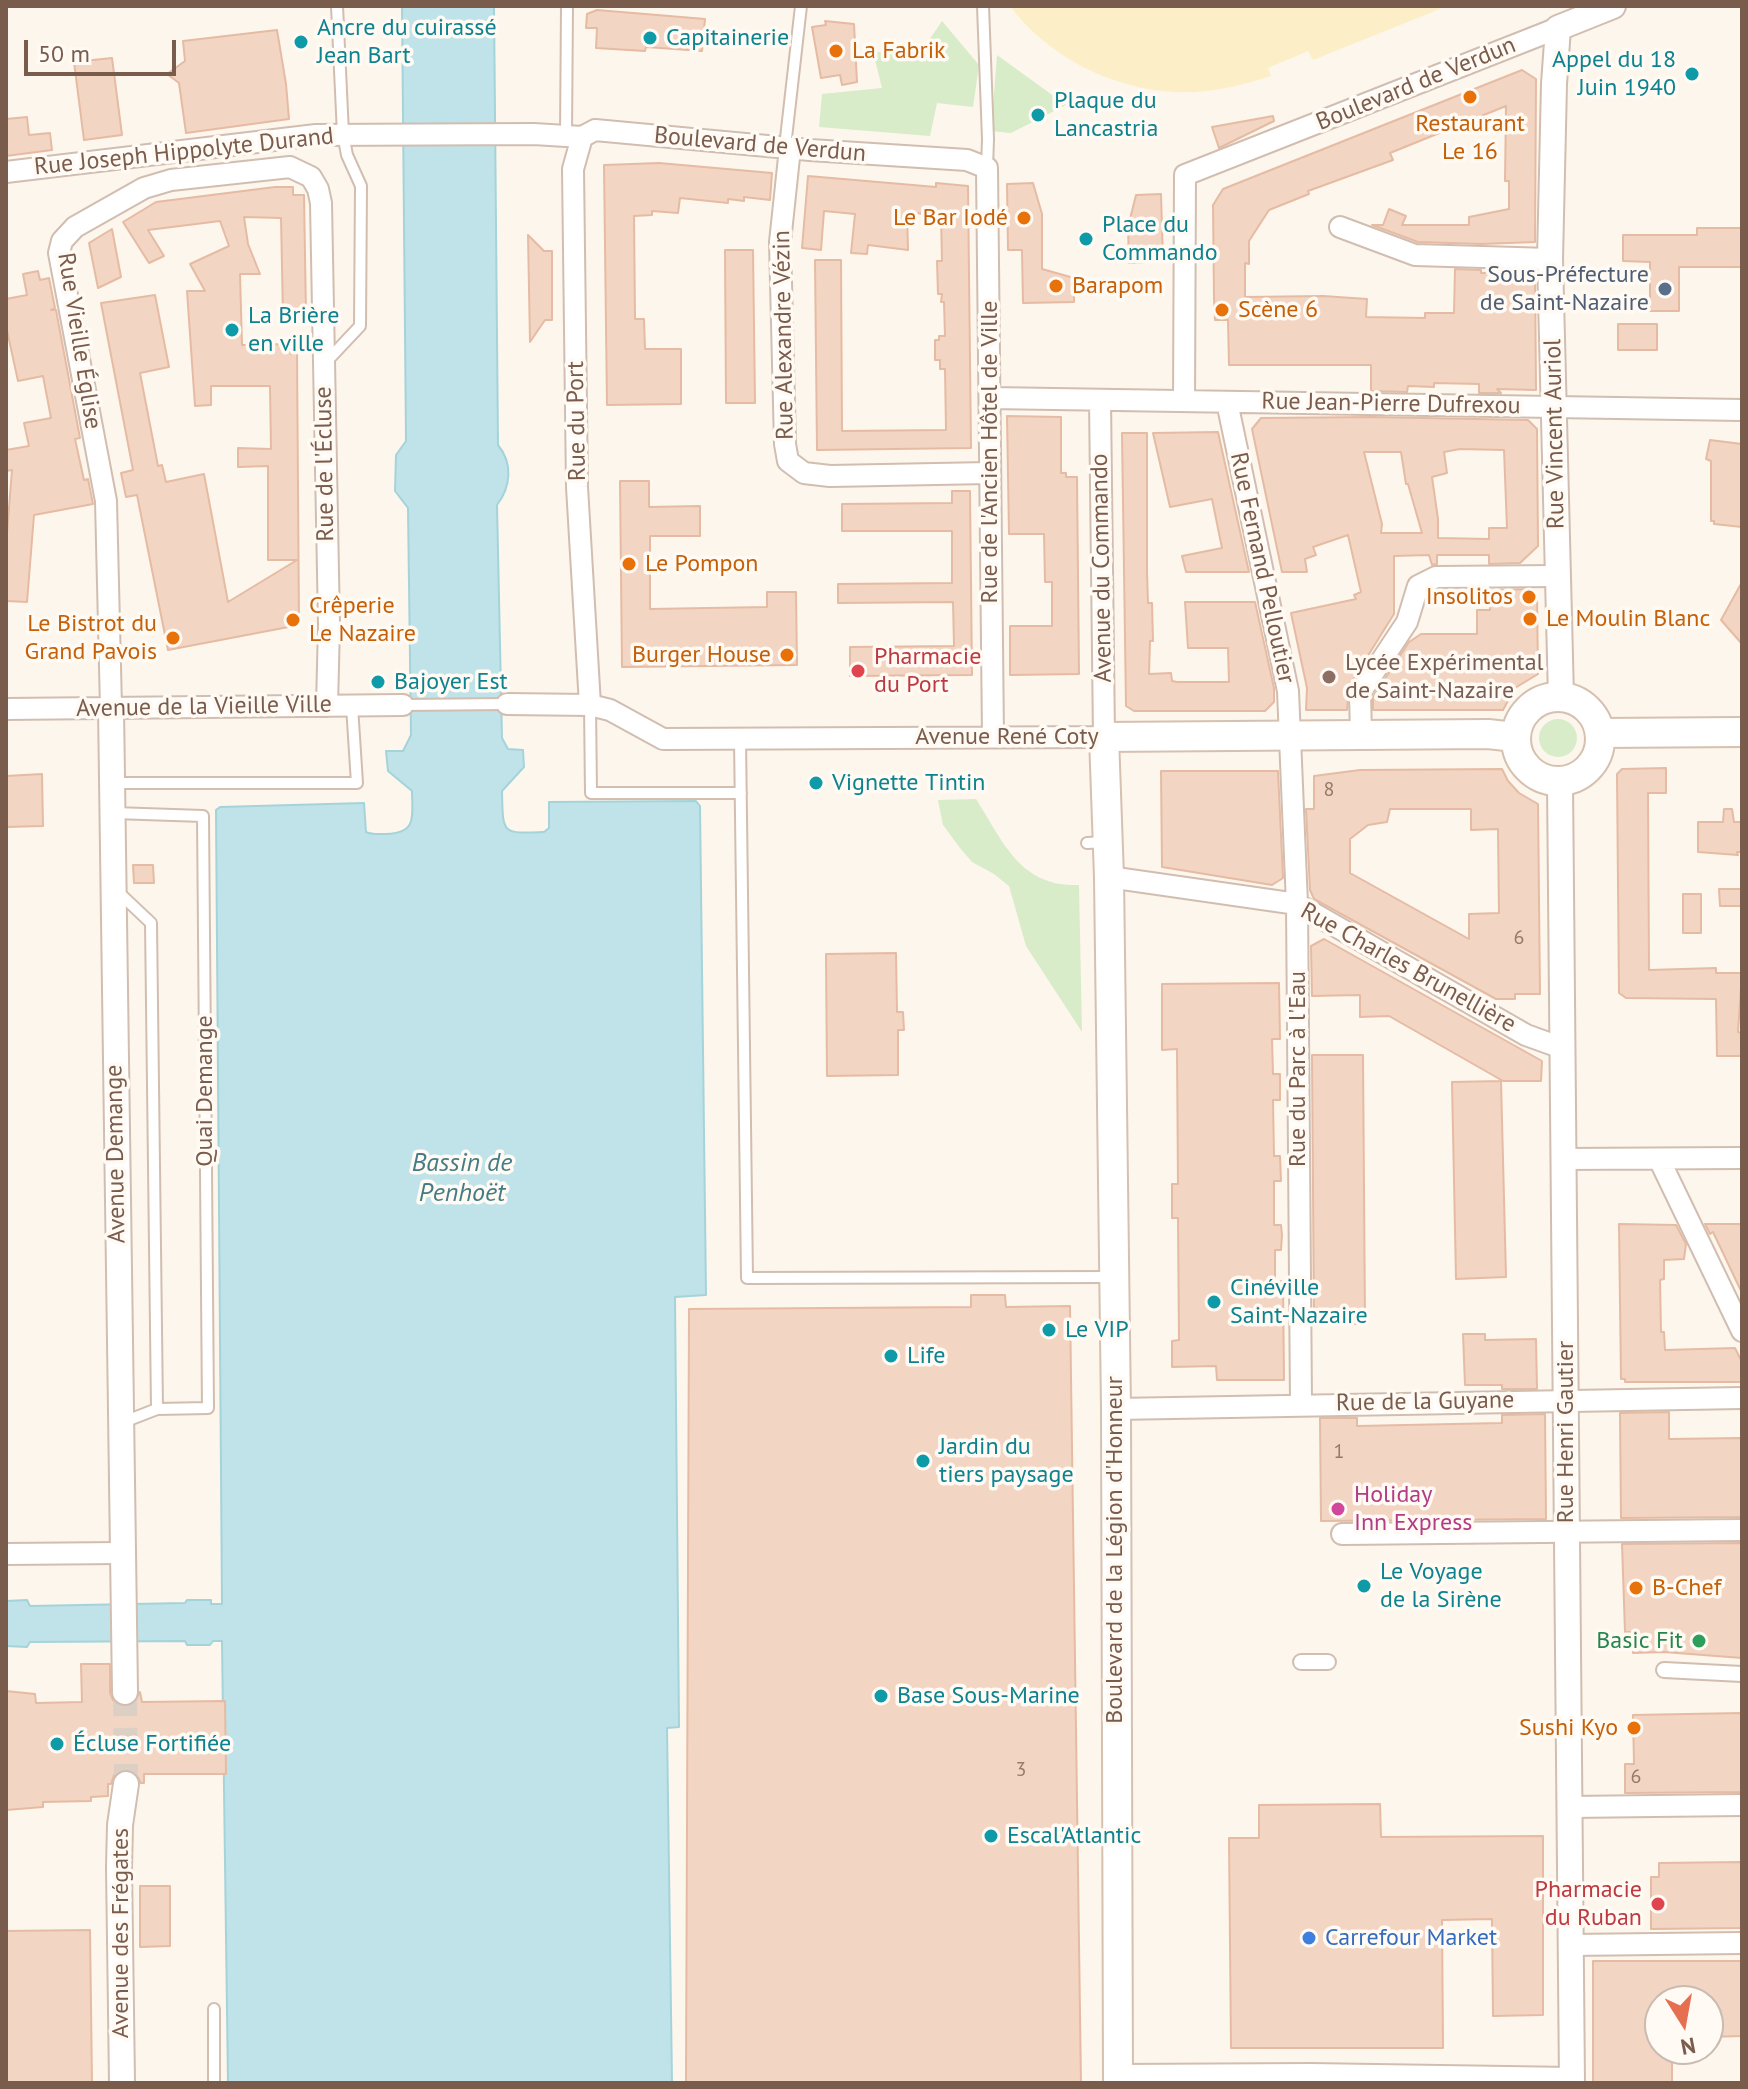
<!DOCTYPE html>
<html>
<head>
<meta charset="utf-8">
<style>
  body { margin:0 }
  #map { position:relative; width:1748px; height:2089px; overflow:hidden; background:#fdf6ec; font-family:"PT Sans",sans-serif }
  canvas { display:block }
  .frame { position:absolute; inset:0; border:8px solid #7a5c4d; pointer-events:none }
  .north { position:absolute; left:1644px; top:1985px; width:80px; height:80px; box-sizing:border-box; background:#fffaf3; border:2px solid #cabbb1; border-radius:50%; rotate:169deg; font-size:22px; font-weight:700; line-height:32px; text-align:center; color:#7a5c4d }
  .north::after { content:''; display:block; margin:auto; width:28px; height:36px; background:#e76f51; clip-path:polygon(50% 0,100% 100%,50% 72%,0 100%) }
  .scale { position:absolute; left:24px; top:40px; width:152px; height:36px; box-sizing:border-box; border:4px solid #7a5c4d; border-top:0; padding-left:10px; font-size:24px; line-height:28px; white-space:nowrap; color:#7a5c4d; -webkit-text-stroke:6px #fffaf3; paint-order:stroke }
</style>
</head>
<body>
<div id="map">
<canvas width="1748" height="2089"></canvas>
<div class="frame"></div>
<div class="north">N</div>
<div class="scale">50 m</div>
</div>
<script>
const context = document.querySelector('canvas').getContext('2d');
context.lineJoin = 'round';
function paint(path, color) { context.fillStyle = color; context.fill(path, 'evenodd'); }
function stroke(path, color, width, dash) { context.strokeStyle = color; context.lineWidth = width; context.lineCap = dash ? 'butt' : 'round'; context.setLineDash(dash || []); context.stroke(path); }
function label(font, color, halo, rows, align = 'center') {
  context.font = font + ' "PT Sans",sans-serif'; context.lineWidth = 7; context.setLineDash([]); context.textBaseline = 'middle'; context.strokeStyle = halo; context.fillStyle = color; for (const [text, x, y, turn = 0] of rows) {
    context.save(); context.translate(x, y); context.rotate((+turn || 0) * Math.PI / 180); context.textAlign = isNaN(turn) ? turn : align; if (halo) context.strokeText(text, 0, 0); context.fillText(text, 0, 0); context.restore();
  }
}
paint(new Path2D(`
  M942 21 979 65 973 107 937 103 930 136 819 127 822 94 882 88 873 52H921Z
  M997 55 1066 105 1011 133 991 131Z
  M1539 738a19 19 0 1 1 38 0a19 19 0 1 1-38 0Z
  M976 799C1004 843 1020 887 1079 885L1082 1032 1026 946 1009 886 994 874 972 862 960 848 943 825 938 800Z`), '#d8ecc9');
paint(new Path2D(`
  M1010 6H1439L1440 9 1313 60 1308 51 1268 68 1271 76C1240 86 1207 94 1174 92 1112 89 1047 56 1010 6Z`), '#fcefc7');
const water = new Path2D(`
  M402 6H494L498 445C513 463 511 487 497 505L502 738 508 749 523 750 524 767 502 791C503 834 501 834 544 832L549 828V802L696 801 700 806 706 1295 675 1297 679 1727 667 1728 672 2083H228L222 1641H213L210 1645H187L185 1641 30 1642 27 1647 6 1646V1601L27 1600 30 1606 185 1603 187 1600H211V1604H222L216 810 220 807 364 803 366 832C373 835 378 834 386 834 418 833 412 816 412 791L388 771 386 751H403L411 735 408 508 395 491 396 455 406 441Z`);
paint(water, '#bfe3e8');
stroke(water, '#a5d3da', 2);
const building = new Path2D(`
  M597 10 705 19 702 51 646 47 645 51 596 48 597 28H586L587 14Z
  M825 21 854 24 857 82 842 85 840 75 821 78 812 27 826 25Z
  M277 30 286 84 289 119 186 133 179 83 167 74 185 61 183 41Z
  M112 58 122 135 84 140 74 62Z
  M1522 70 1536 79 1535 242 1481 244 1418 242 1372 225H1383L1389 209 1406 216 1402 225H1469V217L1509 209V181H1505L1506 106 1390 153 1393 160 1308 191 1309 194 1269 210 1249 241V264L1245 263V297L1323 296 1367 299 1366 317 1425 318V313H1454L1455 269 1481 270V273L1535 272 1536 390 1497 389 1501 393H1479V384L1434 383V387L1408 386 1407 392 1371 391V365H1229L1228 320H1215L1214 298 1213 205 1223 189Z
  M1273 116 1274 121 1219 148 1212 127Z
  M27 117 29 135 50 133 52 150 6 156V119Z
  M659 163 772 173 770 200 744 197V201L728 199V203L680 198 678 213 652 211V215L634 216 635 319H644L645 349H681V404L607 405 604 165Z
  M808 176 936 187V183L968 186 971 448 817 450 815 260H841L842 431 946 430 945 369H940V360H935V340H939V336H945L944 302H941L942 294H938L937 261H942L941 216 907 212 908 250 868 245 867 254 851 253 855 214 824 211 821 250 802 248Z
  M1033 183 1042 214V269L1074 278V302L1023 303 1022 250H1008L1007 184Z
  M275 187H293V195H304L306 315H283L281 218 244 217 248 244 260 274H240L242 345 287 344 291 354 297 352 299 625 168 650 137 495 126 497 121 473 133 470 101 303 155 295 169 367 140 373 158 466 162 465 166 482 204 474 228 602 297 560H268V466L238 467V448L271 449 270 386H211V405L195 406 187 291H205L190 264 229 246 220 221 148 230 164 256 149 263 123 222 156 202Z
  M1161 194 1163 261 1129 263 1128 227 1136 195Z
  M1697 228H1742V267H1679V311H1650V262L1623 261V235H1697Z
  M112 229 121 277 98 288 89 243Z
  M528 235 544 251H552V320H545L530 342Z
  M725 250H753L755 403H726Z
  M38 271 40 280 49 278 55 308 51 310H56L80 438 75 439 84 480 88 479 93 504 34 515 27 602 6 601V546L12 470 6 471V450L29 446 24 423 51 418 43 376 18 381 6 326V299L27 295 23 274Z
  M1618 324H1657V350H1618Z
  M1007 416 1061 417V473H1066V477H1077L1079 674 1010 675V626H1052V582H1045L1044 534H1009Z
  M1371 417 1528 420 1537 429 1538 546 1520 563 1489 564V555H1437V564L1432 565 1429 555 1394 556V614L1349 686 1347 710H1306L1307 688 1291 613 1356 599 1354 595 1361 592 1348 535 1313 547 1316 555 1305 559 1307 572H1282L1252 429 1261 418ZM1460 449 1504 450 1507 528H1489V539L1438 538V519L1432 477 1447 473 1444 452ZM1364 452H1401L1406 484H1408L1422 533H1381L1382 524Z
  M1218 432 1249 572H1186L1182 556 1222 548 1212 499 1170 507 1153 433Z
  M1122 433H1147V572L1148 603H1152L1153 641H1150L1149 674 1171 673 1172 681 1177 682H1229L1228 648H1188L1185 602H1255L1274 688V702L1265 711H1134L1126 706Z
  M1710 440 1742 444V527L1714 524V521H1711V461L1706 459Z
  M620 481H649V507L700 506V536H650V609L767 607V592H796L797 665 622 667Z
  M952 491H970L972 675 850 676V647L954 646 953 602 838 603V584L952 583V531H842V504L952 503Z
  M1742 582V644L1721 620Z
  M1532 589 1537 595 1538 674 1515 688 1503 710H1373V697L1409 642 1421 634H1477V610H1490L1489 590Z
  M1666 768V793H1648L1649 970 1716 968V973H1742L1738 1032 1742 1033V1056H1717L1716 999 1626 998 1619 993 1617 774 1622 769Z
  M1502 769 1508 781 1519 793 1538 804 1540 994H1515V999H1496L1314 899 1310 890 1306 809H1314V776L1360 770ZM1390 809H1471V830L1498 829 1499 913 1469 914V939L1350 873V839L1368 825 1387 822Z
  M1161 771H1278L1283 878 1272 885 1162 867Z
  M42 774 43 826 6 827V776Z
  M1724 809H1732L1734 822H1742V852H1737L1738 855 1698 852V822H1723Z
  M133 865H153L154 883H134Z
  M1719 889H1742V906H1720Z
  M1683 894H1701V933H1683Z
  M1324 939 1542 1061 1541 1081H1503L1389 1016 1360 1017V995L1312 996 1311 946Z
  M896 953 897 1012H903L904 1030H898V1075L827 1076 826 954Z
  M1279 983 1280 1039H1272L1273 1074H1280V1100H1273L1274 1156H1280L1281 1181H1274V1225H1281L1282 1235 1281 1250H1275V1282L1283 1281 1284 1380H1217L1216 1366 1172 1367V1341L1179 1340 1178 1218H1172V1184H1178L1177 1049 1162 1050V984Z
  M1312 1055H1363L1365 1324H1314Z
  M1501 1081 1506 1277 1456 1279 1452 1082Z
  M1619 1224 1676 1225 1686 1244 1684 1259 1664 1260V1279L1660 1280 1661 1332H1664L1665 1350 1735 1348 1742 1362V1382H1625V1379H1621Z
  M1705 1224H1742V1293L1713 1232 1710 1234Z
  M971 1295H1005L1006 1307 1070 1306 1081 2083H686L689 1309 971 1307Z
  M1463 1334H1485V1340L1536 1339 1537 1389H1502V1385H1465Z
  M1669 1412V1439L1742 1438V1517L1621 1518 1620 1413Z
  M1545 1414 1546 1519 1321 1521 1320 1418H1357V1426L1502 1423V1415Z
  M1742 1543V1658L1664 1652 1633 1653V1632H1625L1622 1544Z
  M81 1664H110V1693L113 1700 118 1705 133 1704 140 1692 142 1702 225 1701 226 1774H144V1783H141L135 1772 121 1770 114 1775 111 1784H108V1796L91 1797V1801L43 1802V1807L6 1810V1691L35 1694 36 1703 82 1702Z
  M1742 1713V1792L1625 1793V1764H1634L1633 1715Z
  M1380 1804 1381 1837 1543 1836V2015L1493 2016 1492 1919 1442 1920 1443 2048H1231L1229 1838H1259V1805Z
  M1742 1862V1928L1651 1929V1877H1659V1863Z
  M140 1886H170V1946L140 1947Z
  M90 1930 92 2083H6V1931Z
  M1593 1961H1742V2036L1708 2037V2001H1660V2049H1672V2083H1593Z`);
paint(building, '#f3d5c3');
stroke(building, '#e6bba3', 2);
stroke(new Path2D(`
  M125 1692 126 1784`), '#dcd0c4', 24, [24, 12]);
const service = new Path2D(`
  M983 6 988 139 987 168
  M566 135 567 6
  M785 147 801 6
  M327 361 360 326 361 186 347 155 343 134 337 6
  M403 705 507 704
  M590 705 591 793H741
  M740 739 747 1278 1112 1277
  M113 783H357L352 706
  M114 813 203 816 208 1408 157 1409
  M1087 843 1106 842
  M116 890 151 923 157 1409 121 1423
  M214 2009V2083`);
const pedestrian = new Path2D(`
  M1301 1662H1328
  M1664 1670 1742 1674`);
const minor = new Path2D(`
  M582 137 573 169 577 487 590 705
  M790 148 780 242 785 444 788 461 804 473 830 476 989 473
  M6 172 316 135 534 134 582 137 595 130 810 150 967 160 987 168 993 737
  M1340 227 1415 255 1550 259
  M991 398 1742 410
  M1184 401 1185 175 1558 28
  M1227 402 1288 691 1297 904 1301 1404
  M507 704 590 705 610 710 663 739 1104 737 1100 400
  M111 708 106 501 59 253 62 241 75 227 144 188 171 180 290 167 311 177 318 189 321 203 329 625 327 706
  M6 709 403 705
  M1361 735 1360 693 1407 622 1418 586 1436 577 1557 576
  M1109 877 1297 904 1526 1035 1562 1048
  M1563 1159 1742 1158
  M1659 1159 1742 1331
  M1116 1409 1742 1398
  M1342 1534 1742 1530
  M6 1554 121 1553
  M1569 1807 1742 1805
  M1570 1945 1742 1943
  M1118 2075 1310 2074 1572 2078`);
const tertiary = new Path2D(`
  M1561 697 1550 259 1554 84 1558 28 1613 6
  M111 708 125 1692
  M1560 782 1572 2083
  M122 2083 119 1867 120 1825 126 1784`);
const secondary = new Path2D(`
  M1516 739a42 42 0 1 1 84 0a42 42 0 1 1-84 0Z
  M1600 733 1742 732
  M1118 2083 1116 1409 1109 877 1104 737 1488 734 1515 737`);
stroke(service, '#d1beb0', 14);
stroke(pedestrian, '#d1beb0', 18);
stroke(minor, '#d1beb0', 24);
stroke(tertiary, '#d1beb0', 28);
stroke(secondary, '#d6c0b0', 32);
stroke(service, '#fff', 10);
stroke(pedestrian, '#fff', 14);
stroke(minor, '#fff', 20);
stroke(tertiary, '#fff', 24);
stroke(secondary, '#fff', 28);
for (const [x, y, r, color] of [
  [650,38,8,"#0f9aa8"],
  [301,42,8,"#0f9aa8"],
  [836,51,8,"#e8710a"],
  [1692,74,8,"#0f9aa8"],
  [1470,97,8,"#e8710a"],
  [1038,115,8,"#0f9aa8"],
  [1024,218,8,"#e8710a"],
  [1086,239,8,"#0f9aa8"],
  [1056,286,8,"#e8710a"],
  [1665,289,8,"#5c6f8a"],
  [1222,310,8,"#e8710a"],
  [232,330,8,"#0f9aa8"],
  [629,564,8,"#e8710a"],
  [1529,597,8,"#e8710a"],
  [1530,619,8,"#e8710a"],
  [293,620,8,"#e8710a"],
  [173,638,8,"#e8710a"],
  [787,655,8,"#e8710a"],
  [858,671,8,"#e0444e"],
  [1329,677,8,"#8d6e63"],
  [378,682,8,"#0f9aa8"],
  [816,783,8,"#0f9aa8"],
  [1214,1302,8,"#0f9aa8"],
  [1049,1330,8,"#0f9aa8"],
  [891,1356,8,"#0f9aa8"],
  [923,1461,8,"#0f9aa8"],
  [1338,1509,8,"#d1479c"],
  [1364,1586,8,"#0f9aa8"],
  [1636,1588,8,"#e8710a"],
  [1699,1641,8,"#2e9e5b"],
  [881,1696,8,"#0f9aa8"],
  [1634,1728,8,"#e8710a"],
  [57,1744,8,"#0f9aa8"],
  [991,1836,8,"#0f9aa8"],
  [1658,1904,8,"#e0444e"],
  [1309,1938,8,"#3f7fe0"]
]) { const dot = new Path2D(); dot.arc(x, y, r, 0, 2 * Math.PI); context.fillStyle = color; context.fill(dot); stroke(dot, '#fffaf3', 3); }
label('20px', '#987a6a', null, [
  ["8",1329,790],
  ["6",1519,938],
  ["1",1339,1452],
  ["3",1021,1770],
  ["6",1636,1777]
]);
label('24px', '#0d838f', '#fffaf3', [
  ["Ancre du cuirassé",317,28],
  ["Jean Bart",317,56],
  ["Capitainerie",666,38],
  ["Appel du 18",1676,60,"right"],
  ["Juin 1940",1676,88,"right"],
  ["Plaque du",1054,101],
  ["Lancastria",1054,129],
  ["Place du",1102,225],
  ["Commando",1102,253],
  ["La Brière",248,316],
  ["en ville",248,344],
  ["Bajoyer Est",394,682],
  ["Vignette Tintin",832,783],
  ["Cinéville",1230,1288],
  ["Saint-Nazaire",1230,1316],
  ["Le VIP",1065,1330],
  ["Life",907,1356],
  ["Jardin du",939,1447],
  ["tiers paysage",939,1475],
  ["Le Voyage",1380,1572],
  ["de la Sirène",1380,1600],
  ["Base Sous-Marine",897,1696],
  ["Écluse Fortifiée",73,1744],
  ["Escal'Atlantic",1007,1836]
], 'left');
label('24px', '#c56008', '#fffaf3', [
  ["La Fabrik",852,51],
  ["Restaurant",1470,124,"center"],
  ["Le 16",1470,152,"center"],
  ["Le Bar Iodé",1008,218,"right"],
  ["Barapom",1072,286],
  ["Scène 6",1238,310],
  ["Le Pompon",645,564],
  ["Insolitos",1513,597,"right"],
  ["Crêperie",309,606],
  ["Le Nazaire",309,634],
  ["Le Moulin Blanc",1546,619],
  ["Le Bistrot du",157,624,"right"],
  ["Grand Pavois",157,652,"right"],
  ["Burger House",771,655,"right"],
  ["B-Chef",1652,1588],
  ["Sushi Kyo",1618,1728,"right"]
], 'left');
label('24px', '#7a5c4d', '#fffaf3', [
  ["Boulevard de Verdun",1416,84,-22],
  ["Boulevard de Verdun",760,145,5],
  ["Rue Joseph Hippolyte Durand",184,152,-6],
  ["Rue Alexandre Vézin",784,335,-91],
  ["Rue Vieille Église",79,341,81],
  ["Rue Jean-Pierre Dufrexou",1391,404,1],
  ["Rue du Port",577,421,-91],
  ["Rue Vincent Auriol",1555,434,-91],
  ["Rue de l'Ancien Hôtel de Ville",990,452,-90],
  ["Rue de l'Écluse",325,464,-91],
  ["Avenue du Commando",1102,568,-91],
  ["Rue Fernand Pelloutier",1262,568,78],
  ["Avenue de la Vieille Ville",204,707,-1],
  ["Avenue René Coty",1007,737],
  ["Rue Charles Brunellière",1408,968,29],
  ["Rue du Parc à l'Eau",1298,1069,-90],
  ["Quai Demange",205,1091,-90],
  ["Avenue Demange",116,1154,-91],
  ["Rue de la Guyane",1425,1402,-1],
  ["Rue Henri Gautier",1566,1432,-90],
  ["Boulevard de la Légion d'Honneur",1115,1550,-90],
  ["Avenue des Frégates",121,1933,-90]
]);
label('24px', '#4e5e75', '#fffaf3', [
  ["Sous-Préfecture",1649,275],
  ["de Saint-Nazaire",1649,303]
], 'right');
label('24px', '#be3a42', '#fffaf3', [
  ["Pharmacie",874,657],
  ["du Port",874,685],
  ["Pharmacie",1642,1890,"right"],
  ["du Ruban",1642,1918,"right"]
], 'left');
label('24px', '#785e54', '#fffaf3', [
  ["Lycée Expérimental",1345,663],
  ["de Saint-Nazaire",1345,691]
], 'left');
label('24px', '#b23c85', '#fffaf3', [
  ["Holiday",1354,1495],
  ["Inn Express",1354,1523]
], 'left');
label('24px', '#27864d', '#fffaf3', [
  ["Basic Fit",1683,1641]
], 'right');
label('24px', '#366cbe', '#fffaf3', [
  ["Carrefour Market",1325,1938]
], 'left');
label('italic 26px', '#437c86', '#fffaf3', [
  ["Bassin de",462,1164],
  ["Penhoët",462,1194]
]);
</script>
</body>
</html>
